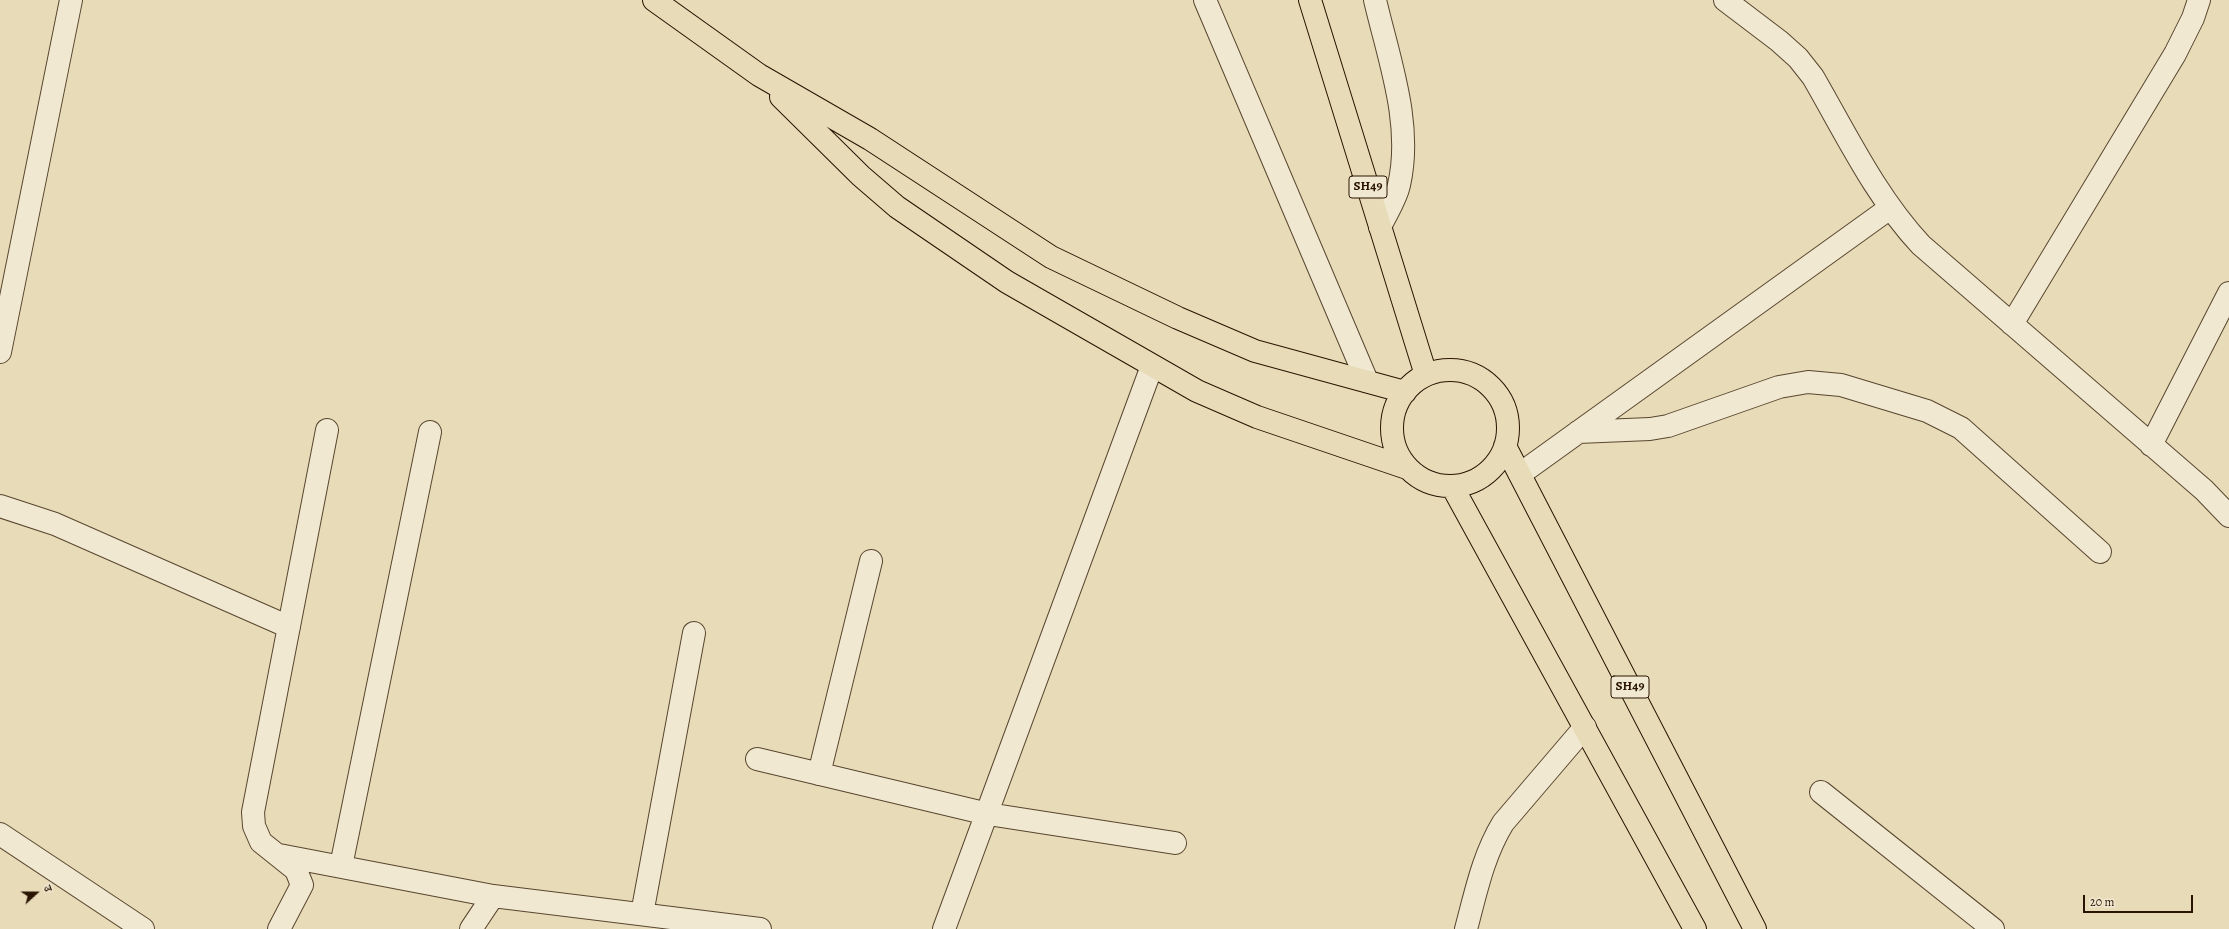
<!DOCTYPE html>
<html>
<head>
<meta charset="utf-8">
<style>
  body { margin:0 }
  #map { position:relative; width:2229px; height:929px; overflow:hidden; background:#e8dbb8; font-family:Alegreya,"Noto Serif Devanagari",serif }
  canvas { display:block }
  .north { position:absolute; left:16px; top:873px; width:40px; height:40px; -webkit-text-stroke:3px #f0e8d1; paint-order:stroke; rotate:69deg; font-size:11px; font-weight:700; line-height:16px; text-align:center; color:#281401 }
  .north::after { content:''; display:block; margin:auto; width:14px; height:18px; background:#281401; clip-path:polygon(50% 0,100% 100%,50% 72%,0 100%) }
  .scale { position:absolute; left:2083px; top:895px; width:110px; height:18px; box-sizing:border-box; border:2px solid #281401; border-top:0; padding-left:5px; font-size:12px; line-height:14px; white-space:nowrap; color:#281401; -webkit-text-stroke:3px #f0e8d1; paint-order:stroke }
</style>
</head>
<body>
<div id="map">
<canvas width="2229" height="929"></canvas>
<div class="north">उ</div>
<div class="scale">20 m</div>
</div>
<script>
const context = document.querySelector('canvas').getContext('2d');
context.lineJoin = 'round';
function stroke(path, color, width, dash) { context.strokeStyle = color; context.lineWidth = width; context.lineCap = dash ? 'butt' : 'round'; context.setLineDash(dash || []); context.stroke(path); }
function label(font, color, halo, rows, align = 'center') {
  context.font = font + ' Alegreya,serif'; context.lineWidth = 3.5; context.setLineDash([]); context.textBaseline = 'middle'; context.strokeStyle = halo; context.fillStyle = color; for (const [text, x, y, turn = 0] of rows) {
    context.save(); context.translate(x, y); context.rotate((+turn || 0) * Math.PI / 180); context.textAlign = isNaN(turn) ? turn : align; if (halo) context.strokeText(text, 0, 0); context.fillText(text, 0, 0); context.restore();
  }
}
const minor = new Path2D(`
  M1205 0 1367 381
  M1375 0C1389 60 1413 124 1399 185 1396 199 1386 214 1380 227
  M1725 0 1779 41 1798 58 1813 77C1846 134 1876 197 1921 245L2204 490 2229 516
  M2012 324 2175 54 2193 18 2199 0
  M0 352 71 0
  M1578 432 1650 429 1668 426 1779 387 1808 382 1841 385 1927 411 1961 428 2100 552
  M2151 445 2229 293
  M1520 474 1890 208
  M0 506 55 524 289 627
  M757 759 988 814 1175 843
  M819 774 871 561
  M1821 792 1993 929
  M0 834 143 929
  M279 855 493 896 760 929
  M341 866 430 432
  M642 914 694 633
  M279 929 302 885 296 870 261 842 254 826 253 812 327 430
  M471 929 493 896
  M944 929 1152 366
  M1466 929C1476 892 1483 856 1503 823L1585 727`);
const major = new Path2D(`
  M654 0 759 75 870 139 1051 257 1178 318 1255 351 1405 392
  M1310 0 1426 375
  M781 97 861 176 897 207 1007 282 1197 391 1257 417 1407 468
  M1392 428a58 58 0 1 1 116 0a58 58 0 1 1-116 0Z
  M1505 446 1755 929
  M1452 486 1695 929`);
stroke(minor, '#58462f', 24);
stroke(major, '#281401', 24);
stroke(minor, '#f0e8d1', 22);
stroke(major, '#e8dbb8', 22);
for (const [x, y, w] of [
  [1368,187,38],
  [1630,687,38]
]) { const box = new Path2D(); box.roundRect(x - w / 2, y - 11, w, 22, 3); context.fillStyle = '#f0e8d1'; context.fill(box); stroke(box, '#281401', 1); }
label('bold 13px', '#281401', null, [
  ["SH49",1368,187],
  ["SH49",1630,687]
]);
</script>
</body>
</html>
